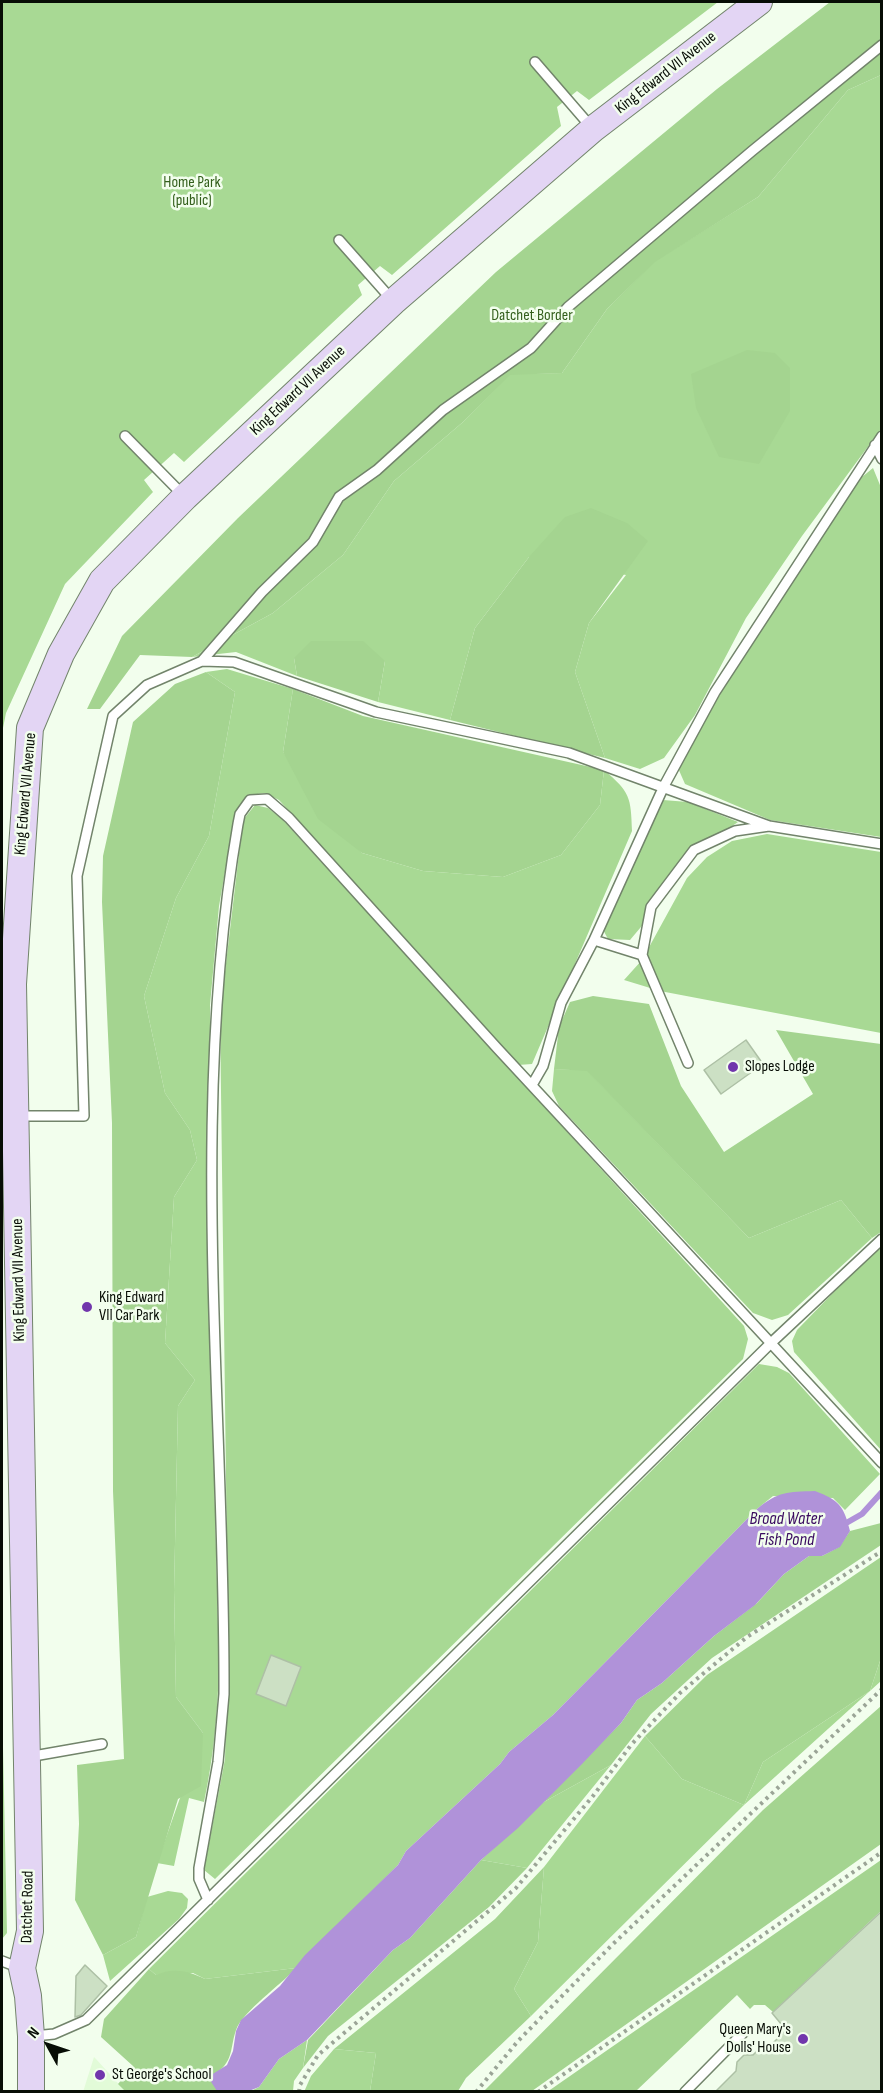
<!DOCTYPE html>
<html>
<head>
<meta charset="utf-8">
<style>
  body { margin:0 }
  #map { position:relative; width:883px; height:2093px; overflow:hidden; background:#f2feed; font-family:"Sofia Sans Condensed",sans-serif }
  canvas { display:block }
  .frame { position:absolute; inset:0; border:3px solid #070d05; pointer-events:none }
  .north { position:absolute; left:18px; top:2015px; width:60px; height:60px; -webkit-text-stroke:4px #f2feed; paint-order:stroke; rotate:310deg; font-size:16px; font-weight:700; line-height:24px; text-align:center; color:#070d05 }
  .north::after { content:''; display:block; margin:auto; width:21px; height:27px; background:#070d05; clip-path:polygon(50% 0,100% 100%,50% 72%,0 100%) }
</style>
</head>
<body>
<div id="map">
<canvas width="883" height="2093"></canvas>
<div class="frame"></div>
<div class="north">N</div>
</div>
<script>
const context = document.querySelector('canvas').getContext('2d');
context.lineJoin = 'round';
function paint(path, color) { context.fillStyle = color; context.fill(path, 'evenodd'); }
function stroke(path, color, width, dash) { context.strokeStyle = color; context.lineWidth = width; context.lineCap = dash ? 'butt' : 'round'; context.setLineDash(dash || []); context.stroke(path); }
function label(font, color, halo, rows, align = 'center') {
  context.font = font + ' "Sofia Sans Condensed",sans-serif'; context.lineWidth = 5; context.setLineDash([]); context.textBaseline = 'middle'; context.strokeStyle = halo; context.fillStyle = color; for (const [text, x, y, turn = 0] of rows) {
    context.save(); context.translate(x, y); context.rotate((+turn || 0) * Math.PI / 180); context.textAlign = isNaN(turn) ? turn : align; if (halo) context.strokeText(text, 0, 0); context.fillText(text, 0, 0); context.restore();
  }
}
paint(new Path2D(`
  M94 2057 96 2059 125 2091 83 2092Z`), '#e2fbd8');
paint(new Path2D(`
  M2 2H718L589 100 577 91 557 107 561 126 392 275 380 266 358 285 362 295 184 462 174 453 144 480 153 492 65 584 6 713 2 733Z
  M881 75V429L802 536 746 618 695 715 664 758 640 769 605 758 575 672 589 623 626 575 529 557 475 628 450 720 378 702 385 661 294 658 297 676 236 652 192 657 273 613 343 555 394 481 463 422 510 374 562 373 607 309 655 261 758 197 848 90Z
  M873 468 882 490 881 837 770 820 685 784 678 768 766 614 862 477Z
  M227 669 293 689 283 752 362 853 423 871 503 877 561 855 600 805 604 770C630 792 631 797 632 831L532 1064 518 1065 279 800 265 793 250 795 239 808 234 820 219 906 210 1005V1319L219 1663C218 1710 214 1755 204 1802L189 1798 174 1866 157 1863 203 1733 176 1697 174 1590 178 1406 195 1380 165 1343 174 1197 197 1160 190 1130 165 1093 144 996 176 898 209 836 235 692 206 672Z
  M663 800 688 802 738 822 689 856 646 921 630 940 608 939 601 926Z
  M255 805 268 808 282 819 744 1326 748 1339 743 1359 215 1879 204 1870 225 1759 228 1632 220 1014 243 820Z
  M767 834 881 852V1033L660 991 624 980 642 960 687 878 707 857 732 841Z
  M554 1069 587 1070 749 1238 841 1200 872 1238 788 1315 772 1320 753 1313 559 1106 552 1091Z
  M881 1248V1450L794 1352 792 1341 797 1330 862 1263Z
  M759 1364 777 1367 789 1373 880 1474 845 1510 833 1498 773 1496 757 1509 553 1715 509 1752 500 1764 406 1851 398 1865 296 1968 205 1979 193 1973 156 1975 149 1969Z
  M881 1658V1681L744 1805 531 2016 514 1989 538 1942 544 1867 645 1736 682 1779 744 1805 763 1762 870 1691Z
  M2 1701 7 1933 2 1939Z
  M611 1765 527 1868 481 1860 542 1803Z
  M168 1891 182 1893 188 1899 187 1908 179 1919 110 1981 103 1955 136 1937 147 1897Z
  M307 2040 303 2068 294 2081 293 2091 249 2092 259 2087 279 2059Z
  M334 2049 376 2053 370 2091 304 2092 311 2076Z`), '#a8d994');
paint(new Path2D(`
  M830 2H881V75L848 90 758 197 655 262 607 309 562 373 510 375 463 422 394 481 343 555 273 613 192 657 140 655 100 709H87L122 636 238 518 496 272 717 89Z
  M747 350 775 353 790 368V411L759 464 719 457 696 408 691 374Z
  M591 508 627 523 648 541 589 623 575 672 605 758 450 720 475 628 529 557 565 517Z
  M311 641H363L385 661 378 702 297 676 294 658Z
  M206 672 235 692 209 836 176 898 144 996 165 1093 190 1130 197 1160 174 1197 165 1343 195 1380 178 1406 174 1590 176 1697 203 1733 201 1786 178 1799 136 1937 103 1955 75 1900 79 1824 77 1765 124 1759 113 1491 112 1123 102 902 103 856 133 722 175 684Z
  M293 689 363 716 604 770 600 805 561 855 503 877 423 871 362 853 318 819 283 752Z
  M593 996 649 1004 681 1086 724 1152 813 1094 776 1030 881 1044V1232L872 1238 841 1200 749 1238 587 1071 554 1069 559 1027 570 1002Z
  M881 1523V1545L712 1658 651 1714 611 1765 542 1803 621 1723 637 1700 662 1683 714 1636 757 1603 784 1574 809 1556H822L839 1547 850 1531Z
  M881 1557V1658L870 1691 763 1762 744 1805 682 1779 645 1736 707 1675Z
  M881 1706V1844L532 2091H484L763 1810Z
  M481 1860 527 1868 489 1907 328 2036 303 2068 308 2040 393 1950 410 1938Z
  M881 1860V1911L773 2012 765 2005H754L750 2009 737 1995 636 2091 547 2092Z
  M544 1867 538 1942 514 1989 531 2016 466 2078 458 2091H370L376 2053 334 2049 495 1919Z
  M296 1968C281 1985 243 2011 236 2030 230 2047 234 2059 218 2072L217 2090 220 2091H125L118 2084 133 2066 101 2037 104 2019 149 1969 156 1975C173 1967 189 1971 205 1979Z`), '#a4d490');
paint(new Path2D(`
  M815 1491C839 1500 844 1506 850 1531L840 1547 822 1556H809L784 1574 755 1605 714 1636 662 1683 637 1700 621 1723 582 1764 518 1828 481 1860 410 1938 393 1950 307 2040 279 2059 259 2087 249 2091H217L208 2077 227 2065 233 2051 236 2031 241 2020 280 1986 305 1955 398 1865 406 1851 500 1764 509 1752 553 1715 757 1509C779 1491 787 1492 815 1491Z`), '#b092d9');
stroke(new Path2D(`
  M848 1522 862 1514 882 1492`), '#b092d9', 6);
const building = new Path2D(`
  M746 1040 763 1064 721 1094 704 1070Z
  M271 1655 301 1667 286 1706 256 1694Z
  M882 1911V2091H716L736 2071 737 2062 744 2055H753L759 2049 763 2053 786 2030 772 2013Z
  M85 1965 107 1986 81 2015 75 2017 76 1976Z`);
paint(building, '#cce0c4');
stroke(building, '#adc0a5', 1.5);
const service = new Path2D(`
  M535 62 592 128
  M339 240 393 301
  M125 436 184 496
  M875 445 882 459
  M202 661 234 662 376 712 569 753 769 826
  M594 940 642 955 688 1063
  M642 955 651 907 694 850 735 831 769 826 882 844
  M532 1085 543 1066 561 1003 594 940 664 786 715 692 882 436
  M18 1116H84L77 876 113 716 147 685 202 661 262 592 313 542 339 497 377 470 443 410 531 348 568 307 752 151 882 45
  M28 1757 102 1744
  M208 1900 199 1879V1868L218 1762 224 1694C225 1405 188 1112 238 824L240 814 250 800 267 799 289 818 497 1048 882 1463
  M2 1961 20 1968
  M34 2036 54 2034 86 2020 771 1343 882 1239
  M685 2092 744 2032`);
const secondary = new Path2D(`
  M31 2092V2036L28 1996 22 1968 30 1931 13 984 30 728 61 654 102 581 185 497 393 302 593 129 759 2`);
stroke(service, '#72846b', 12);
stroke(secondary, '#72846b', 28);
stroke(new Path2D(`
  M299 2092 300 2085 318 2055 516 1888 593 1796 631 1745 680 1693 747 1637 882 1551
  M476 2092 518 2041 612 1945 882 1689
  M538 2092 882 1852`), '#9ba597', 4, [3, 4.5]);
stroke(service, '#fff', 9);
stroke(secondary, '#e3d5f4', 26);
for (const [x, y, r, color] of [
  [733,1067,6,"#7136ac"],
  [87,1307,6,"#7136ac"],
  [803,2039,6,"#7136ac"],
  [100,2075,6,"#7136ac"]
]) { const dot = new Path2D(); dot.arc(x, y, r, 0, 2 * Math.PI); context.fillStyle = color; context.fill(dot); stroke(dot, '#f2feed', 2); }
label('16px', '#070d05', '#f2feed', [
  ["King Edward VII Avenue",666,73,-38],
  ["King Edward VII Avenue",298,391,-43],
  ["King Edward VII Avenue",26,794,-85],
  ["King Edward VII Avenue",19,1280,-91],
  ["Datchet Road",28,1907,-89]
]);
label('16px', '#335f1c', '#f2feed', [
  ["Home Park",192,183],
  ["(public)",192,201],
  ["Datchet Border",532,316]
]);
label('16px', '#070d05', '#f2feed', [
  ["Slopes Lodge",745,1067],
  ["King Edward",99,1298],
  ["VII Car Park",99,1316],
  ["Queen Mary's",791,2030,"right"],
  ["Dolls' House",791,2048,"right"],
  ["St George's School",112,2075]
], 'left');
label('italic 18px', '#3a0b60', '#f2feed', [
  ["Broad Water",786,1519],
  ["Fish Pond",786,1540]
]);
</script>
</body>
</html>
